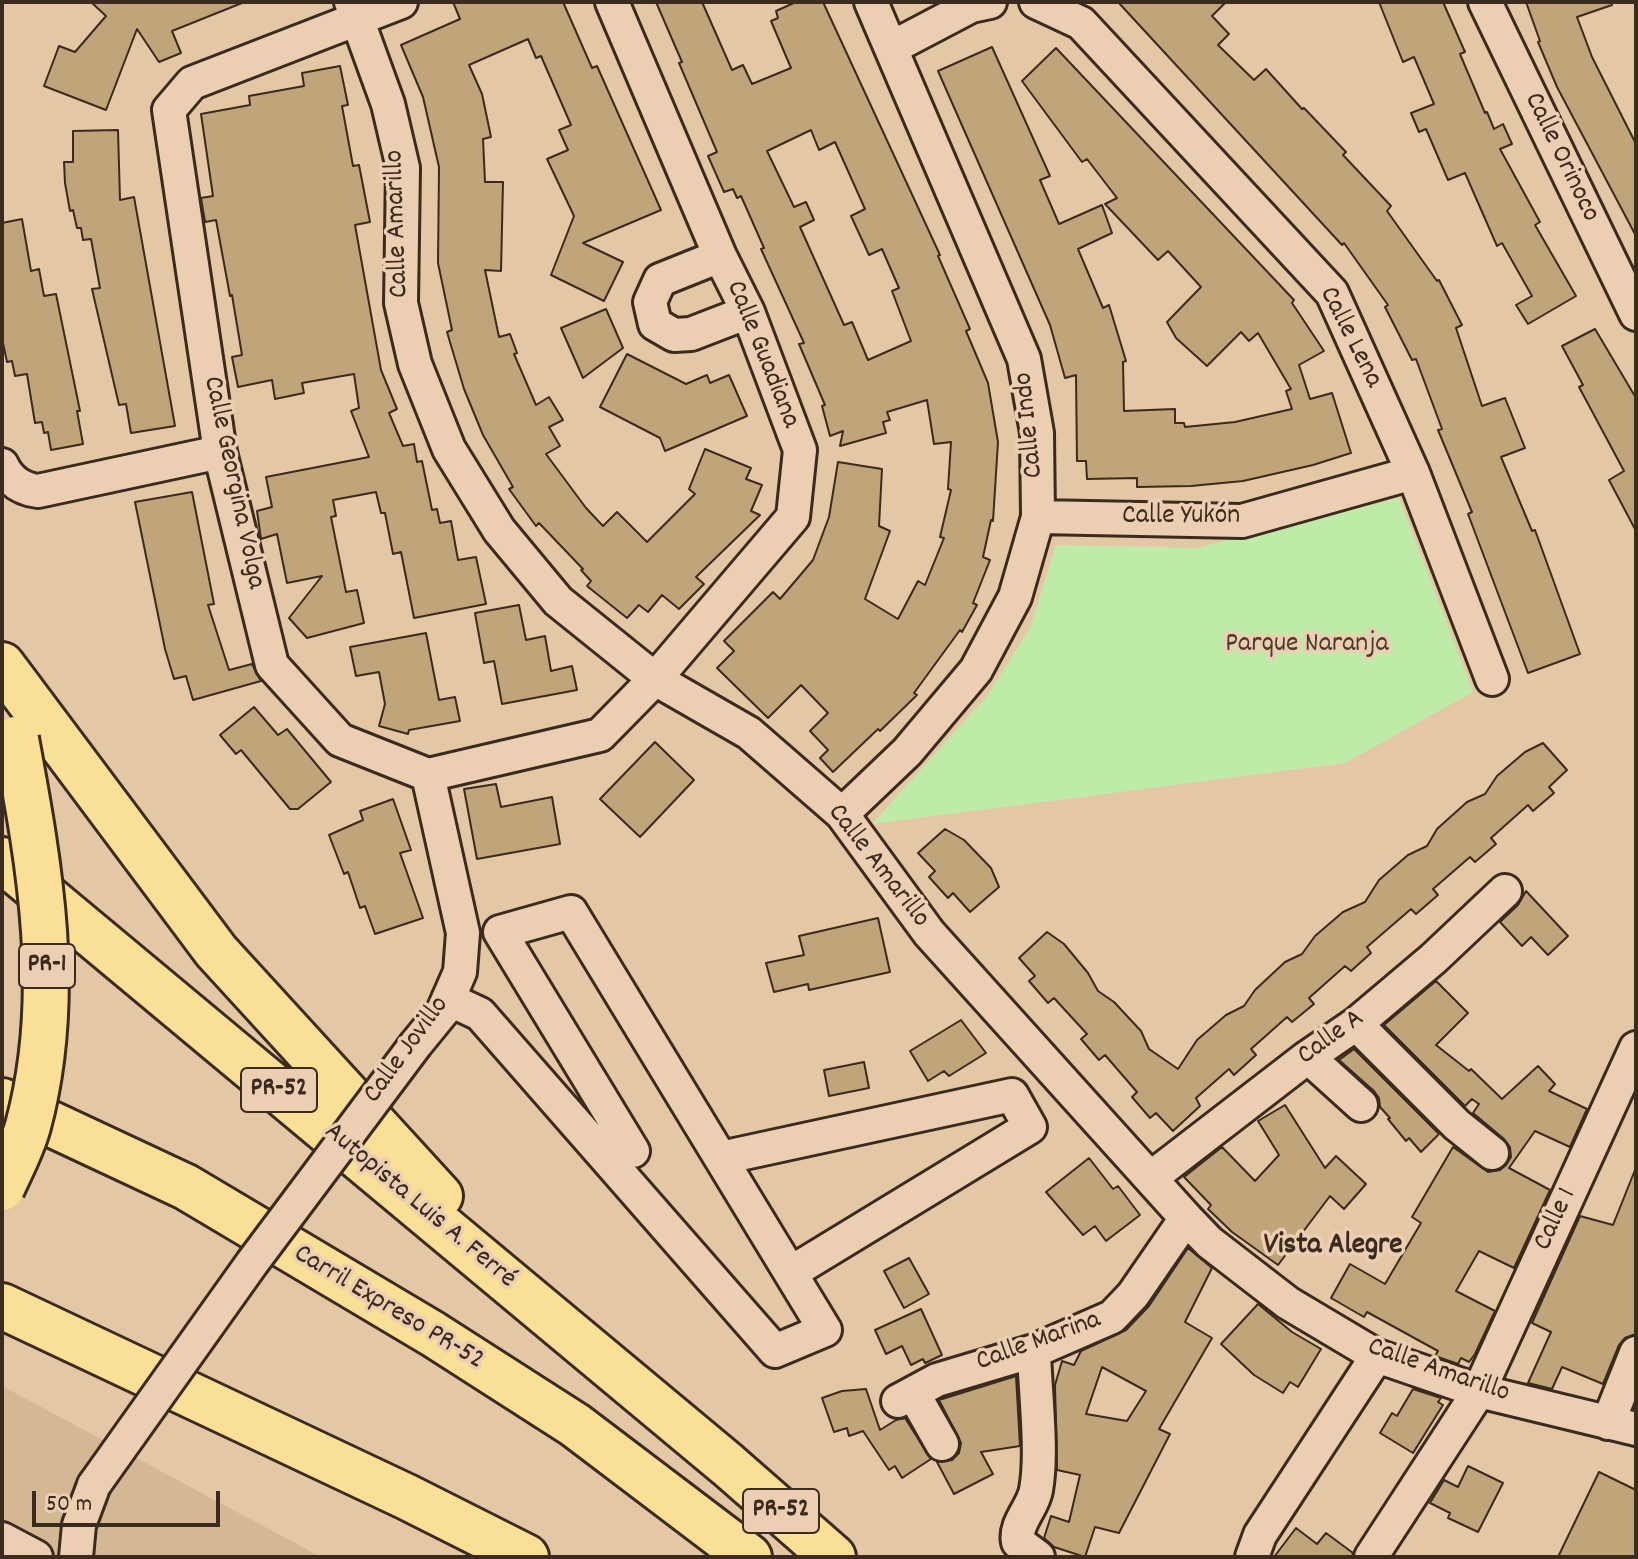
<!DOCTYPE html>
<html>
<head>
<meta charset="utf-8">
<style>
  body { margin:0 }
  #map { position:relative; width:1638px; height:1559px; overflow:hidden; background:#e4c8a6; font-family:Dekko,sans-serif }
  canvas { display:block }
  .frame { position:absolute; inset:0; border:4px solid #3b2a1e; pointer-events:none }
  .scale { position:absolute; left:32px; top:1491px; width:188px; height:36px; box-sizing:border-box; border:4px solid #3b2a1e; border-top:0; padding-left:10px; font-size:24px; line-height:28px; white-space:nowrap; color:#3b2a1e; -webkit-text-stroke:6px #eccfb3; paint-order:stroke }
</style>
</head>
<body>
<div id="map">
<canvas width="1638" height="1559"></canvas>
<div class="frame"></div>
<div class="scale">50 m</div>
</div>
<script>
const context = document.querySelector('canvas').getContext('2d');
context.lineJoin = 'round';
function paint(path, color) { context.fillStyle = color; context.fill(path, 'evenodd'); }
function stroke(path, color, width, dash) { context.strokeStyle = color; context.lineWidth = width; context.lineCap = dash ? 'butt' : 'round'; context.setLineDash(dash || []); context.stroke(path); }
function label(font, color, halo, rows, align = 'center') {
  context.font = font + ' Dekko,sans-serif'; context.lineWidth = 7; context.setLineDash([]); context.textBaseline = 'middle'; context.strokeStyle = halo; context.fillStyle = color; for (const [text, x, y, turn = 0] of rows) {
    context.save(); context.translate(x, y); context.rotate((+turn || 0) * Math.PI / 180); context.textAlign = isNaN(turn) ? turn : align; if (halo) context.strokeText(text, 0, 0); context.fillText(text, 0, 0); context.restore();
  }
}
paint(new Path2D(`
  M2 1386 321 1557H2Z`), '#d4b894');
paint(new Path2D(`
  M1399 498 1473 692 1345 763 872 824 987 696 1030 628 1056 545 1196 548Z`), '#bfeba8');
const building = new Path2D(`
  M91 2H242V3L172 31 181 53 159 62 137 29 106 110 44 86 59 46 75 52 106 16Z
  M453 2H563L592 68 597 66 661 210 583 243 623 262 604 301 551 275 574 216 547 159 568 150 559 130 571 125 541 56 536 58 528 39 469 65 482 94 491 137 483 139 485 182H503L501 271 485 270 499 337 510 334 517 353 514 354 536 405 549 397 563 420 549 427 560 446 546 454 586 508 603 526 617 512 647 542 695 494 689 489 705 449 751 468 746 479 762 485 751 511 760 515 696 577 704 584 679 609 662 595 648 612 639 605 627 618 587 586 591 581 581 570 583 569 539 523 536 526 509 489 513 487 483 435 464 389 447 332 452 330 438 263 439 167 423 97 401 45 460 19Z
  M656 2H702L732 70 743 65 752 84 791 68 771 21 778 18 776 11 796 2H823L940 255 938 256 970 329 966 331 988 383 998 442 993 521 991 520 983 557 990 560 973 603 977 605 962 632 960 630 914 693 917 695 880 731 878 729 833 772 820 758 828 750 810 731 828 713 801 685 768 718 717 668 734 651 724 641 773 592 780 599 813 560 829 517 838 462 882 469 879 526 890 531 865 599 898 619 918 581 925 585 944 538 940 537 951 490 948 489 951 442 934 444 927 400 887 412 890 420 883 422 886 433 840 446 843 431 830 436 822 406 825 405 799 344 804 343 761 249 764 248 741 196 737 198 733 189 724 192 708 156 717 152 679 63 682 62ZM811 130 819 150 835 142 865 209 851 216 869 255 882 249 899 288 892 291 911 341 868 360 852 322 844 325 800 227 814 220 806 202 794 207 767 151Z
  M1118 2H1226L1212 16 1229 34 1218 45 1254 80 1266 69 1302 109 1304 108 1346 152 1343 155 1391 206 1387 211 1437 281 1439 280 1462 325 1456 328 1482 406 1505 398 1525 448 1501 457 1532 531 1535 530 1580 654 1528 673 1468 514 1472 512 1438 430 1442 429 1416 359 1412 360 1385 307 1388 305 1344 243 1342 245Z
  M1379 2H1443L1465 52 1460 54 1485 113 1487 112 1494 129 1503 124 1512 144 1500 149 1540 222 1535 225 1576 296 1528 324 1516 305 1532 296 1502 243 1497 246 1465 173 1448 180 1426 129 1419 132 1411 113 1434 104 1414 57 1403 62Z
  M1526 2H1611L1612 5 1577 17 1592 57 1636 144V236L1557 87 1538 42 1540 41Z
  M992 47 1050 176 1040 180 1059 224 1102 205 1112 233 1078 249 1103 308 1109 305 1126 361 1123 362 1124 411 1175 409V423H1184L1185 427 1235 422 1292 409 1286 391 1291 389 1258 333 1249 341 1241 332 1207 366 1176 338 1167 322 1201 287 1168 251 1158 260 1105 204 1117 198 1087 159 1082 162 1022 81 1056 48 1294 300 1292 303 1324 351 1299 365 1310 399 1332 393 1351 453 1313 465 1243 481 1191 486 1137 487V478L1087 479 1086 461H1077L1076 375 1065 378 1050 325 938 71Z
  M340 66 348 105 342 106 353 166 359 165 370 222 355 225 381 370 397 409 389 413 403 446 414 444 417 462 422 461 432 510 437 509 440 523 451 521 458 560 476 557 486 604 414 618 401 552 393 554 385 513H381L376 492 333 500 336 516 331 517 346 592 357 590 364 623 307 638 289 618 322 576 287 583 277 534 261 539 257 511 272 507 266 477 369 457 351 411 359 408 354 374 302 383 304 393 275 399 272 380 238 387 232 357 242 355 232 295 230 296 216 220 205 222 201 198 213 196 201 114 250 105 249 96 304 86 302 73Z
  M118 130 120 200 134 197 175 426 131 433 126 404 119 405 92 289 100 288 91 239 83 240 81 228H77L73 210 70 211 65 183 64 162H73V131Z
  M22 219 31 271 39 269 44 296 56 294 80 411H77L83 444 51 450 48 432 44 433 42 422 35 423 27 374 15 376 12 361 7 362 2 338V223Z
  M606 309 623 348 583 378 561 328Z
  M1595 329 1636 398V531L1609 480 1624 471 1579 387 1583 385 1562 346Z
  M627 354 686 384 707 375 710 383 729 375 747 416 665 451 660 438 600 407Z
  M192 492 214 604 208 605 229 670 252 664 261 681 193 700 186 676 174 679 165 649 135 502Z
  M519 605 526 640 545 636 551 671 572 666 577 690 502 704 494 661 484 663 475 613Z
  M426 633 439 700 455 697 460 721 409 730 408 734 379 726 385 704 379 672 356 676 350 647Z
  M254 707 278 735 287 729 331 782 298 809H290L241 750 236 754 220 735Z
  M655 742 694 780 640 837 600 799Z
  M1543 743 1567 770 1549 787 1554 793 1533 811 1528 805 1491 838 1496 844 1475 862 1470 857 1433 889 1438 895 1416 914 1411 909 1367 947 1371 953 1351 971 1345 966 1309 998 1314 1004 1292 1022 1287 1017 1251 1049 1256 1055 1234 1075 1229 1069 1196 1098 1200 1106 1173 1131 1156 1113 1150 1118 1132 1097 1137 1092 1105 1055 1099 1060 1081 1039 1087 1034 1054 998 1048 1003 1029 981 1035 976 1019 958 1047 932 1064 944 1088 973 1098 991 1114 1002 1141 1031 1149 1049 1178 1069 1197 1040 1226 1015 1244 1006 1255 990 1285 962 1302 954 1315 936 1343 912 1365 902 1379 880 1408 855 1427 846 1437 829 1467 802 1485 794 1497 776 1525 752Z
  M496 784 501 807 552 797 560 844 477 859 464 789Z
  M393 799 411 850 400 853 423 918 375 934 365 906 360 908 348 872 344 874 329 835 363 820 360 811Z
  M945 829 964 840 991 868 999 887 970 912 953 893 948 898 929 877 935 871 918 853Z
  M1526 891 1568 936 1548 955 1531 937 1522 946 1500 922 1518 905Z
  M878 918 890 972 809 990 808 984 774 992 766 963 804 955 799 936Z
  M1436 981 1468 1013 1436 1045 1469 1071 1471 1069 1502 1099 1538 1066 1555 1084 1549 1091 1587 1109 1570 1147 1535 1131 1509 1168 1550 1190 1514 1268 1479 1251 1456 1291 1495 1311 1475 1354 1469 1362 1461 1358 1458 1364 1435 1356 1438 1351 1367 1312 1364 1317 1331 1298 1350 1264 1385 1284 1421 1223 1412 1217 1453 1147 1488 1172 1500 1170 1506 1165 1511 1157 1510 1147 1504 1139 1473 1113 1479 1104 1472 1099 1465 1106 1384 1025Z
  M961 1020 986 1053 949 1076 944 1071 928 1081 910 1051Z
  M1354 1049 1439 1134 1421 1152 1409 1138 1406 1141 1388 1119 1390 1118 1380 1107 1379 1098 1374 1091 1339 1060Z
  M864 1062 869 1088 829 1096 824 1070Z
  M1285 1105 1325 1168 1336 1156 1366 1184 1344 1209 1330 1196 1278 1265 1232 1232 1208 1209 1211 1205 1184 1177 1222 1147 1255 1181 1279 1155 1258 1121Z
  M1089 1158 1113 1189 1118 1186 1140 1215 1106 1241 1095 1226 1083 1235 1046 1192Z
  M1635 1170 1636 1334 1625 1338 1619 1345 1603 1384 1562 1367 1552 1389 1528 1383 1551 1332 1532 1323 1580 1216 1613 1225Z
  M1188 1248 1212 1268 1185 1322 1212 1338 1159 1429 1170 1434 1119 1533 1095 1527 1085 1557 1054 1547 1044 1538 1051 1516 1069 1522 1080 1475 1057 1470 1055 1385 1062 1361 1074 1365 1081 1351 1126 1330 1149 1306ZM1102 1367 1146 1391 1127 1421 1086 1414Z
  M909 1258 929 1294 904 1308 884 1271Z
  M1258 1304 1292 1332 1321 1349 1298 1387 1290 1382 1283 1393 1254 1375 1221 1344Z
  M921 1309 942 1355 925 1363 923 1359 911 1365 902 1346 886 1354 875 1330Z
  M1016 1376 1020 1446 981 1452 993 1474 954 1494 937 1462 952 1460 959 1453 961 1443 939 1400Z
  M866 1389 880 1430 896 1420 905 1418 931 1459 902 1478 895 1466 889 1470 863 1431 849 1436 847 1428 834 1432 822 1398 842 1391Z
  M1413 1389 1441 1398 1438 1402 1443 1405 1413 1453 1380 1433 1392 1413 1397 1416Z
  M1468 1466 1503 1483 1478 1532 1448 1518 1450 1513 1430 1503 1444 1480 1458 1487Z
  M1599 1472 1636 1490V1557H1558Z
  M1296 1528 1317 1544 1326 1533 1353 1553 1352 1557H1274Z`);
paint(building, '#c1a57a');
stroke(building, '#3b2a1e', 2);
const minor = new Path2D(`
  M351 2 388 104 403 168 401 303 415 364 449 449 499 530 558 601 655 679 749 733 842 814 929 933 1186 1218 1209 1242 1288 1303 1377 1356 1479 1391 1636 1429
  M401 2 192 83 169 110 220 452 272 665 340 740 428 775 600 735 655 679 793 517 800 450 748 312 720 256 612 2
  M1036 2 1081 23 1332 293 1413 473 1492 679
  M1485 2 1636 314
  M891 48 971 6 990 2
  M720 256 660 280 650 302 655 324 674 335 691 334 748 312
  M2 465C9 480 21 489 38 491L220 452
  M1038 517 1242 521 1413 473
  M842 814 907 752 976 670 1015 597 1038 517 1037 433 1024 359 871 2
  M448 999 480 1014 775 1351 825 1330 571 912 500 932 633 1151
  M1356 1024 1457 1125 1492 1153
  M416 1044 443 1011 460 972 463 933 428 775
  M1308 1057 1361 1105
  M721 1158 1012 1095 1030 1127 792 1272
  M1152 1177 1305 1059 1356 1024 1433 959 1505 891
  M1034 1351C1035 1391 1043 1452 1036 1490 1033 1508 1014 1524 1018 1542L1038 1557
  M913 1393 942 1444
  M898 1401 937 1380 1034 1351 1112 1317 1133 1295 1186 1218
  M1608 1423 1636 1353
  M2 1539 36 1557
  M76 1557 79 1525 94 1485
  M1252 1557 1260 1535 1377 1356
  M1371 1557 1479 1391 1636 1048`);
const highway = new Path2D(`
  M2 665 216 951 440 1196
  M2 860 728 1465 833 1557
  M2 1101 186 1187 433 1334 575 1425 749 1557
  M2 1306 407 1497 526 1557`);
stroke(minor, '#3b2a1e', 38);
stroke(highway, '#3b2a1e', 50);
stroke(minor, '#eccfb3', 32);
stroke(highway, '#fadf96', 44);
const minorBridge = new Path2D(`
  M94 1485 252 1263 416 1044`);
const highwayBridge = new Path2D(`
  M2 1188C11 1168 22 1148 28 1126 63 997 40 868 16 739`);
stroke(minorBridge, '#3b2a1e', 38, []);
stroke(highwayBridge, '#3b2a1e', 50, []);
stroke(minorBridge, '#eccfb3', 32);
stroke(highwayBridge, '#fadf96', 44);
for (const [x, y, w] of [
  [47,966,56],
  [279,1090,76],
  [781,1511,76]
]) { const box = new Path2D(); box.roundRect(x - w / 2, y - 22, w, 44, 6); context.fillStyle = '#eccfb3'; context.fill(box); stroke(box, '#3b2a1e', 2); }
label('bold 26px', '#3b2a1e', null, [
  ["PR-1",47,966],
  ["PR-52",279,1090],
  ["PR-52",781,1511]
]);
label('28px', '#3b2a1e', '#eccfb3', [
  ["Calle Orinoco",1560,158,64],
  ["Calle Amarillo",399,224,-92],
  ["Calle Lena",1349,338,63],
  ["Calle Guadiana",761,355,68],
  ["Calle Indo",1031,425,-96],
  ["Calle Georgina Volga",232,483,78],
  ["Calle Yukón",1181,518],
  ["Calle Amarillo",877,867,52],
  ["Calle A",1332,1039,-36],
  ["Calle Jovillo",408,1051,-54],
  ["Autopista Luis A. Ferré",419,1207,40],
  ["Calle 1",1557,1220,-65],
  ["Carril Expreso PR-52",388,1309,31],
  ["Calle Marina",1039,1343,-20],
  ["Calle Amarillo",1438,1372,19]
]);
label('28px', '#483d2c', '#eccfb3', [
  ["Parque Naranja",1307,646]
]);
label('bold 30px', '#3b2a1e', '#eccfb3', [
  ["Vista Alegre",1333,1248]
]);
</script>
</body>
</html>
